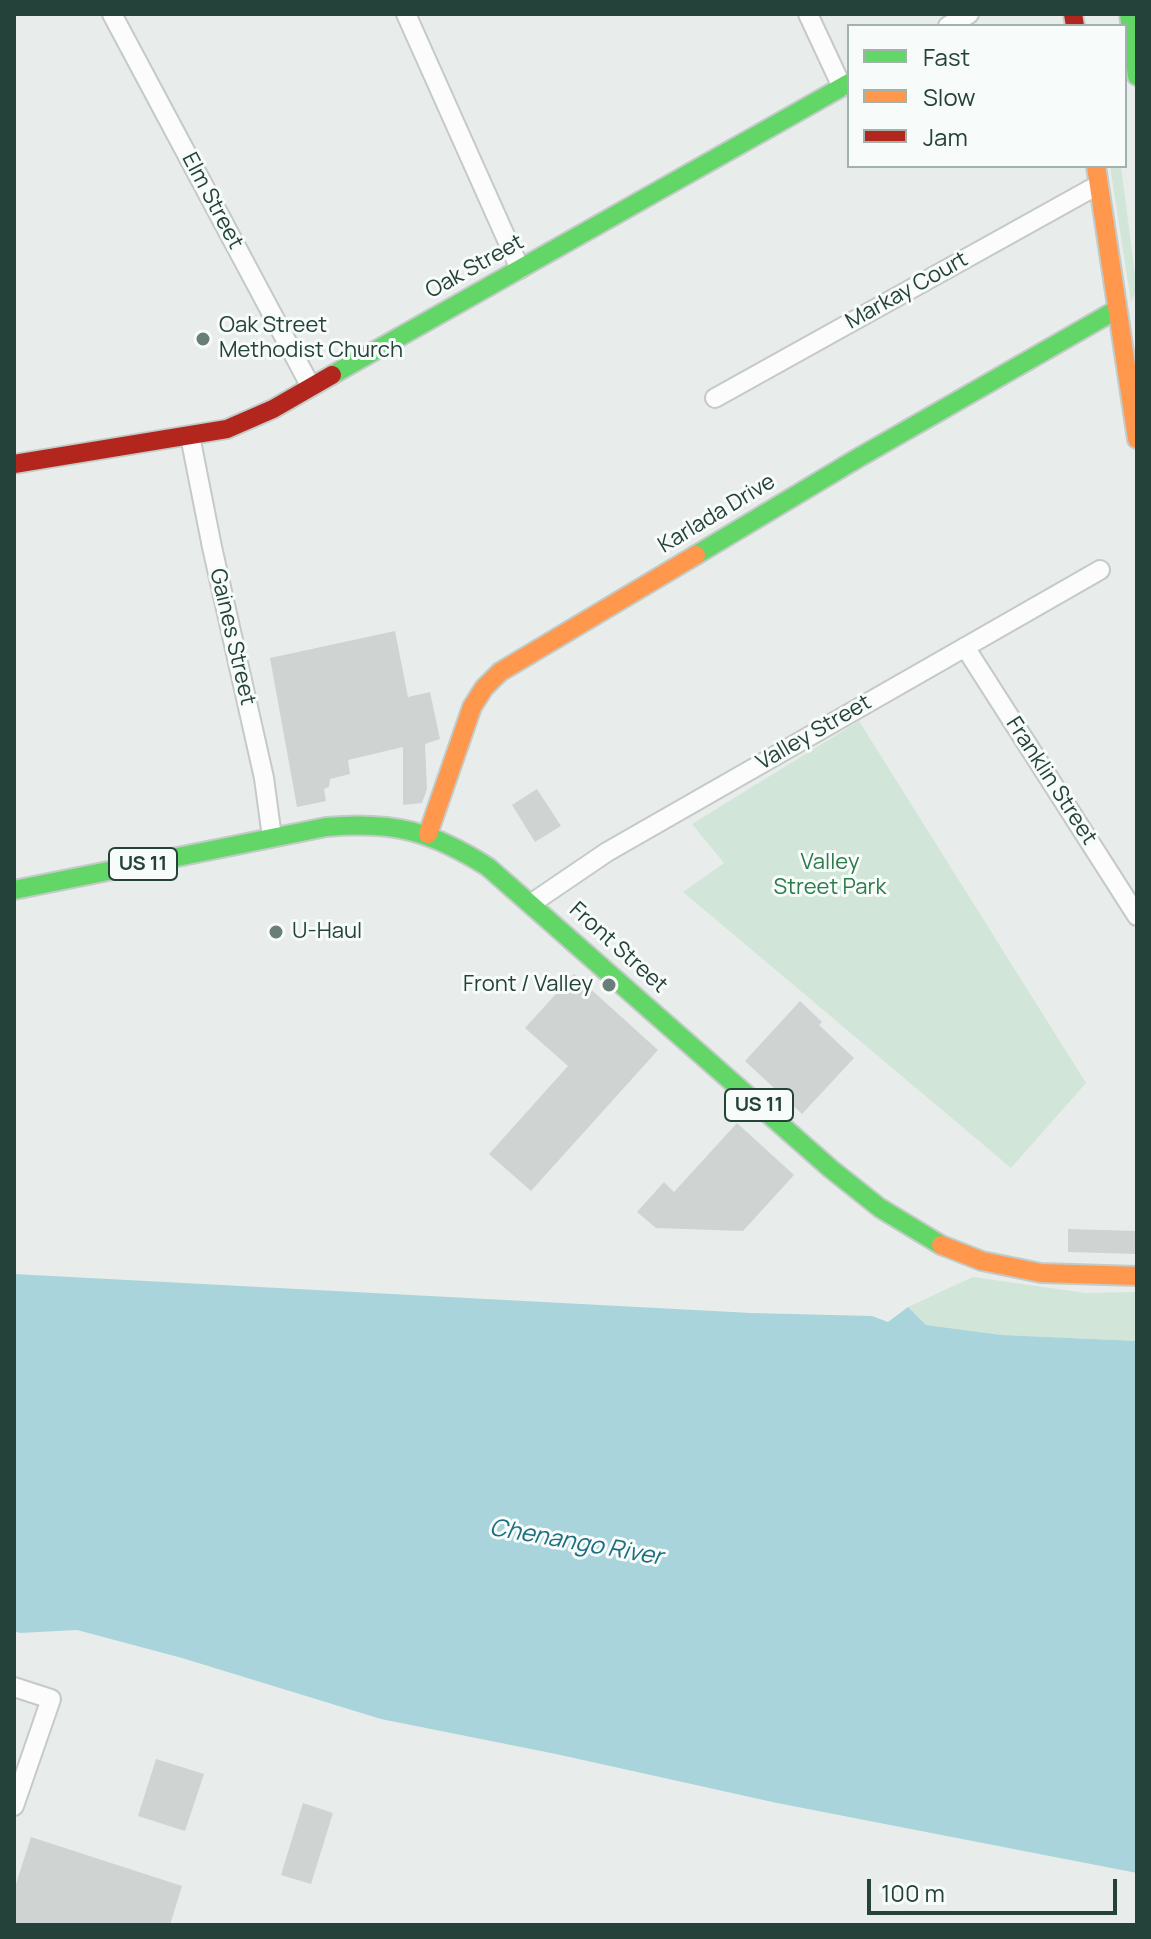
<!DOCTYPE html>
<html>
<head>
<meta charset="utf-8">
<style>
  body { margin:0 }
  #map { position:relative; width:1151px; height:1939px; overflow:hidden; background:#e8edeb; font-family:Manrope,sans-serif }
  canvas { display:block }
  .frame { position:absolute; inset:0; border:16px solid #24423a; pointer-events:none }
  .legend { position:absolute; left:847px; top:24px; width:280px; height:144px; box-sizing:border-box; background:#f7fbf9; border:2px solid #a3b1ad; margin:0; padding:10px 14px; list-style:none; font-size:24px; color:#24423a }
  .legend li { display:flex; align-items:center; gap:16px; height:40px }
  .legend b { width:40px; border:2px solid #a3b1ad }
  .scale { position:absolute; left:867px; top:1879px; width:250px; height:36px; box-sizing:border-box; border:4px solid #24423a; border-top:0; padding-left:10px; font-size:24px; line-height:28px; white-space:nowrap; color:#24423a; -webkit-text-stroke:6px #f7fbf9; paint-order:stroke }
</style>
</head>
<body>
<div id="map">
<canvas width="1151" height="1939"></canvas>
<div class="frame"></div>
<ul class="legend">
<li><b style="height:10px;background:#63d668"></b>Fast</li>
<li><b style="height:10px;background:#ff974d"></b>Slow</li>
<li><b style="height:10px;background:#b3261e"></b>Jam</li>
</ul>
<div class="scale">100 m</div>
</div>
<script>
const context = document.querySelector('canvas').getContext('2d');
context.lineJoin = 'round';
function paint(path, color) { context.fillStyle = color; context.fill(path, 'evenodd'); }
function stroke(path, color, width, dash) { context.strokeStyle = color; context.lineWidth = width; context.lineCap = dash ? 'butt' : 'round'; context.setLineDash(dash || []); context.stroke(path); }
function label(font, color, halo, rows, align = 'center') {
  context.font = font + ' Manrope,sans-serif'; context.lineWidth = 6; context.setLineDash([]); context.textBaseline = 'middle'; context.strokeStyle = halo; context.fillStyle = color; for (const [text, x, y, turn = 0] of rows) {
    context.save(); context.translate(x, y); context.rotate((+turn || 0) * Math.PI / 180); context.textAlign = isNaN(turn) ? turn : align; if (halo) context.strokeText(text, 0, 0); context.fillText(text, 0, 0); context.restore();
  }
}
paint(new Path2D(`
  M1110 166H1121L1137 290 1131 302Z
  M859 721 1086 1083 1011 1168 683 892 724 863 692 824Z
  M973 1277 1086 1293 1137 1292V1341L1002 1335 926 1325 908 1307Z`), '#d1e6d8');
paint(new Path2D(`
  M14 1274 751 1313 872 1316 888 1322 908 1307 926 1325 1002 1335 1137 1341V1873L777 1803 556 1754 381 1719 182 1658 77 1630 20 1633 14 1631Z`), '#a9d4db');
paint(new Path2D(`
  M395 631 408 697 430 692 440 739 425 744 427 789 422 803 403 805V747L348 760 350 774 330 779 329 787 324 789 326 801 297 807 270 658Z
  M537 789 561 826 535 842 512 805Z
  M574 974 658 1050 531 1191 489 1154 568 1066 525 1028Z
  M800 1001 822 1022 819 1025 854 1058 802 1114 745 1061Z
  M737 1123 794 1175 743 1231 656 1228 637 1212 664 1182 674 1192Z
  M1068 1229 1137 1231V1254L1068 1252Z
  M156 1759 204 1774 185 1831 138 1816Z
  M303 1803 333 1813 311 1884 281 1875Z
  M31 1837 182 1886 170 1925H14V1890Z`), '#cfd4d2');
const street = new Path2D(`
  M112 14 311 387
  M406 14 520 269
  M808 14 842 87
  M948 26 969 14
  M715 398 1098 185
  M190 436 212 547 264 778 272 837
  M965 647 1137 916
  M532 903 607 852 1100 570
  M14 1687 51 1699 14 1806`);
const fast = new Path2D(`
  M1129 14 1137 76
  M332 375 849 83
  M696 555 858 458 1116 310
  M14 890 326 827C394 821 431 831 488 867L831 1169 880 1208 941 1245`);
const slow = new Path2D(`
  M1096 166 1137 439
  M428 834 472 707 484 688 500 672 696 555
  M941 1245 982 1261 1041 1273 1137 1276`);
const jam = new Path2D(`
  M1073 14 1075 26
  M14 464 227 429 273 409 332 375`);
stroke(street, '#c5cac8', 22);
stroke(fast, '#c3cbc8', 22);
stroke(slow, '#c3cbc8', 22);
stroke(jam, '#c3cbc8', 22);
stroke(street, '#fcfcfc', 18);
stroke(fast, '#63d668', 18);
stroke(slow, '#ff974d', 18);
stroke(jam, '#b3261e', 18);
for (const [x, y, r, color] of [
  [203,339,8,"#697e78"],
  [276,932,8,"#697e78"],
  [609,985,8,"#697e78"]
]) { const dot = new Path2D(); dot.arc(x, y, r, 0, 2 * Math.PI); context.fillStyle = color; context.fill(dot); stroke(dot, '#f7fbf9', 3); }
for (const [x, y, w] of [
  [143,864,68],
  [759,1105,68]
]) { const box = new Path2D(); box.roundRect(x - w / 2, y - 16, w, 32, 6); context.fillStyle = '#f7fbf9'; context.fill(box); stroke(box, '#24423a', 2); }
label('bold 20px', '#24423a', null, [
  ["US 11",143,864],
  ["US 11",759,1105]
]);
label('22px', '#24423a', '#f7fbf9', [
  ["Elm Street",212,201,62],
  ["Oak Street",475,267,-29],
  ["Markay Court",907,291,-29],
  ["Karlada Drive",717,514,-31],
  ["Gaines Street",232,637,77],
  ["Valley Street",814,733,-30],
  ["Franklin Street",1051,781,57],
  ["Front Street",618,948,42]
]);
label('22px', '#24423a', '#f7fbf9', [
  ["Oak Street",219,326],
  ["Methodist Church",219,351],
  ["U-Haul",292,932],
  ["Front / Valley",593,985,"right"]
], 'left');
label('22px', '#2d7a4b', '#f7fbf9', [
  ["Valley",830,863],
  ["Street Park",830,888]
]);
label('italic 24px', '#1c6f80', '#f7fbf9', [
  ["Chenango River",576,1543,10]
]);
</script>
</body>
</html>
